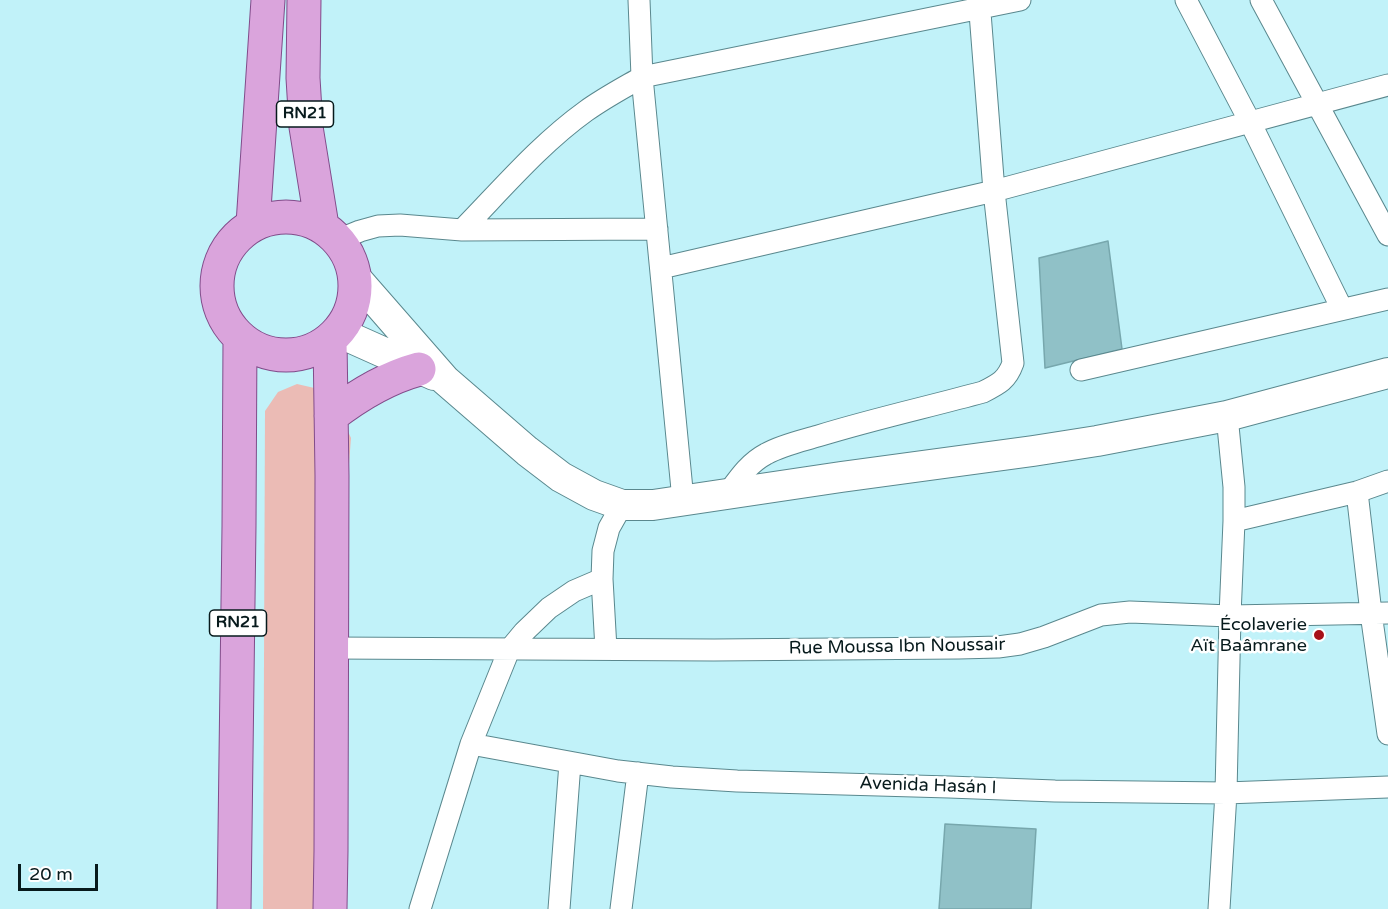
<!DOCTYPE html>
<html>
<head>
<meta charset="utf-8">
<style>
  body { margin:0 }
  #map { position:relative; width:1388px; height:909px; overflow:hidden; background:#c1f2f9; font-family:"Varela Round",sans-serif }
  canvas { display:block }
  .scale { position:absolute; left:18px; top:864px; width:80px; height:27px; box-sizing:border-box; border:3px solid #071a1c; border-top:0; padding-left:8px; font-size:18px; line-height:21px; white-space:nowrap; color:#071a1c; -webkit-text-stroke:4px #fff; paint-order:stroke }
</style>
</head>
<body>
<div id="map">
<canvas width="1388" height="909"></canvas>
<div class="scale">20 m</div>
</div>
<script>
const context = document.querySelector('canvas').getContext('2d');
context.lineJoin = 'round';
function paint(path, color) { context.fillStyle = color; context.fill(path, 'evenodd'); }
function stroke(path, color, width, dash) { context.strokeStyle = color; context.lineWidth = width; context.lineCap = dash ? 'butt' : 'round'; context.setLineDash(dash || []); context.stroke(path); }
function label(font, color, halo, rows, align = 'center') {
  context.font = font + ' "Varela Round",sans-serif'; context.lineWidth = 5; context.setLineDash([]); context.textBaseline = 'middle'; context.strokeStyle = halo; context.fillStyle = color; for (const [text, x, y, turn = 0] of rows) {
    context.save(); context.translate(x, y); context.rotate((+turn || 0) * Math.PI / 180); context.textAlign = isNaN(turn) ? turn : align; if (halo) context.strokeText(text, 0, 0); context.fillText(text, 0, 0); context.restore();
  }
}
paint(new Path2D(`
  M297 384 323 390 338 410 351 438 315 909H263L265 411 278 392Z`), '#ebbbb5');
const building = new Path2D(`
  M1108 241 1122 349 1045 368 1039 258Z
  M945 824 1036 829 1031 909H939Z`);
paint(building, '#90c1c7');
stroke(building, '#77a7ad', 1.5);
const street = new Path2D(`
  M639 0 642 77 683 500
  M1186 0 1250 122 1342 309
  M1261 0 1388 235
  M462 230C502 189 540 144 586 111 604 98 623 88 642 77L1020 0
  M338 240 360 231 378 226 400 225 462 230 657 229
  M661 268 994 191 1388 85
  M1081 370 1388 299
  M1357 492 1371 613 1388 734
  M728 493C739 478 749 463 766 454 782 445 801 441 818 436 873 419 928 407 983 392 999 384 1007 380 1013 363L994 191 979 0
  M1234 521 1357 492 1388 481
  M602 579 606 649
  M331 648 714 650 959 648 998 647 1020 644 1044 637 1101 615 1130 612 1230 616 1388 613
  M471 744 618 771 672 777 737 781 949 787 1055 791 1226 793 1388 787
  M420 909 471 744 509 650 524 632 549 608 574 591 602 579 603 551 609 528 622 505
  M559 909 570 763
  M621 909 638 773
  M1219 909 1226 793 1230 616 1234 521V487L1227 416`);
const secondary = new Path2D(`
  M355 277 445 380 527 451 561 477 594 495 622 505H653L841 477 1033 451 1097 441 1227 416 1388 373
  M338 332 434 375`);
const primary = new Path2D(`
  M304 0 303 78 306 127 322 226
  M217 286a69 69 0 1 1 138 0a69 69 0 1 1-138 0Z
  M253 224 268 0
  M331 416C358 395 386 378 419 369
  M234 909 239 526 240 338
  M330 909 331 851 332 476 330 340`);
stroke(street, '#5a888e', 23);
stroke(secondary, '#5a888e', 32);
stroke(primary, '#814c8a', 35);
stroke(street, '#fff', 21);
stroke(secondary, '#fff', 30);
stroke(primary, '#daa4dc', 33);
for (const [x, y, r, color] of [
  [1319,635,6,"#a71119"]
]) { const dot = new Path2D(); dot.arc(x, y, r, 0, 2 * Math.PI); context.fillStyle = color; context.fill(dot); stroke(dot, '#fff', 2); }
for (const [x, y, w] of [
  [305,114,57],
  [238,623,57]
]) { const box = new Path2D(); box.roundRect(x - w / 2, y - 13, w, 26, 4.5); context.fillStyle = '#fff'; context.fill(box); stroke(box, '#071a1c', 1.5); }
label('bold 16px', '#071a1c', null, [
  ["RN21",305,114],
  ["RN21",238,623]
]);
label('18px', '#071a1c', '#fff', [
  ["Écolaverie",1307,625],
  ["Aït Baâmrane",1307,646]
], 'right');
label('18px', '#071a1c', '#fff', [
  ["Rue Moussa Ibn Noussair",897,647,-1],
  ["Avenida Hasán I",928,786,2]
]);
</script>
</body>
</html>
